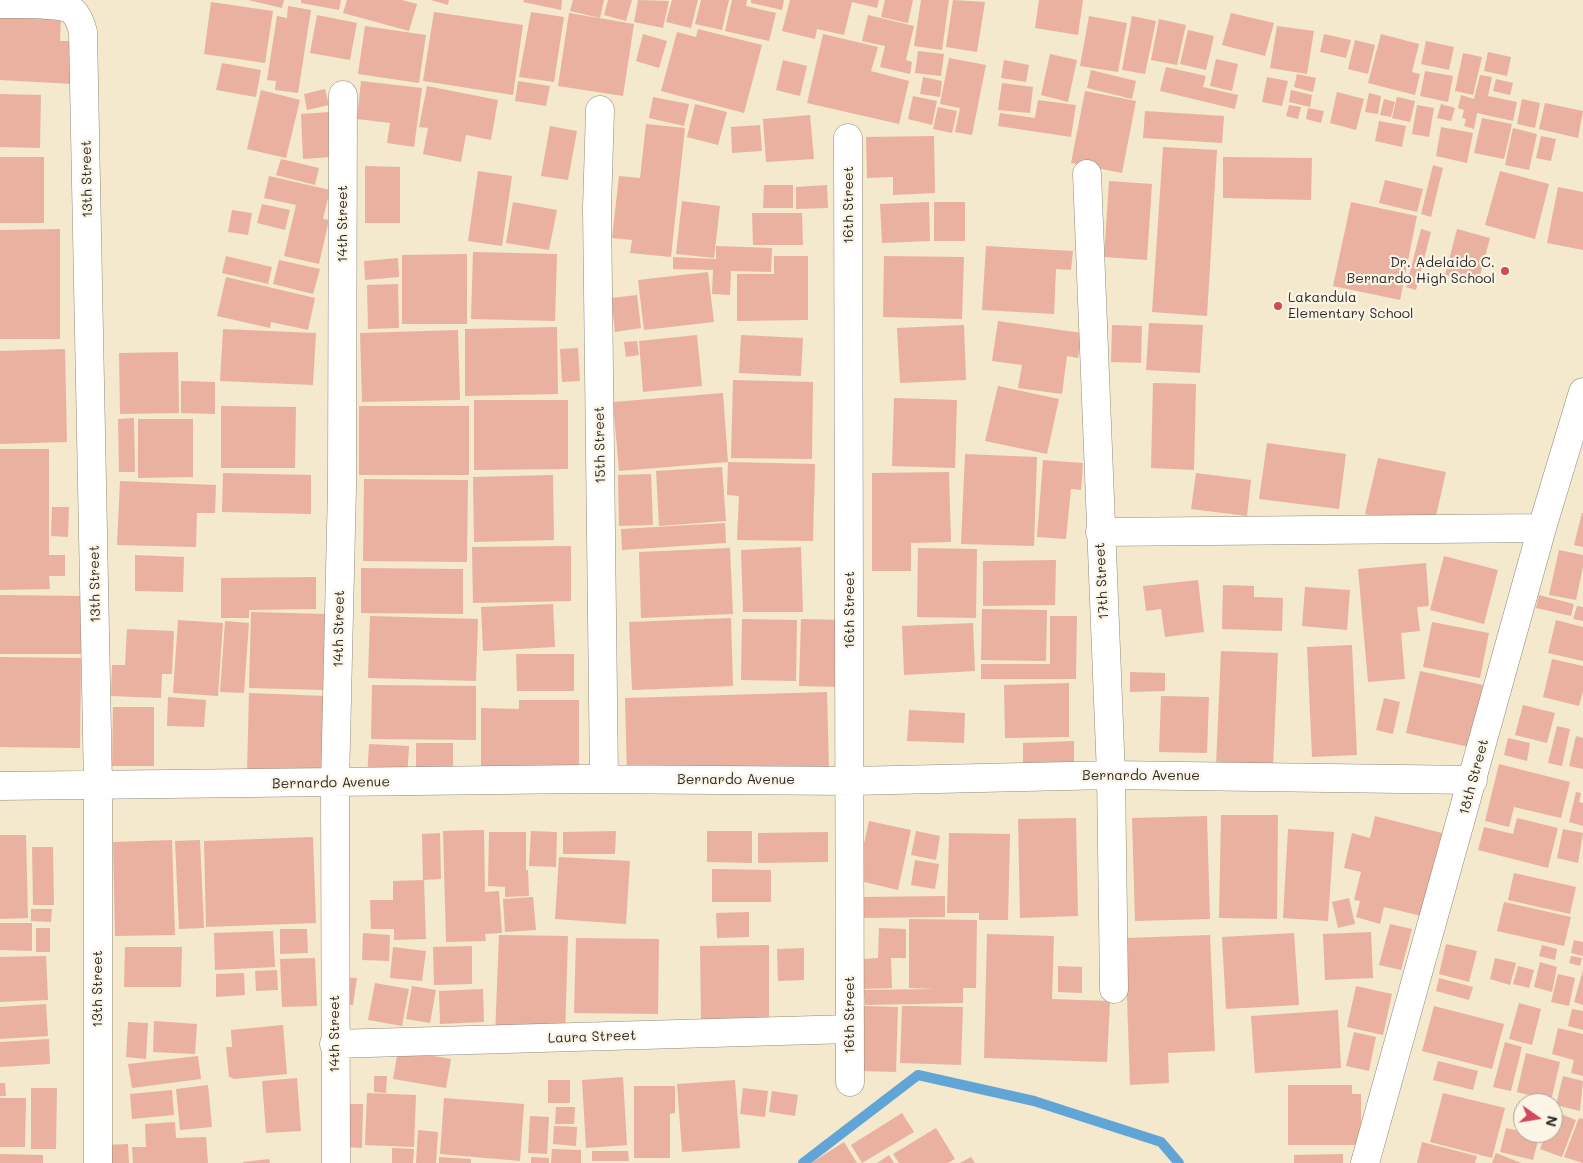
<!DOCTYPE html>
<html>
<head>
<meta charset="utf-8">
<style>
  body { margin:0 }
  #map { position:relative; width:1583px; height:1163px; overflow:hidden; background:#f4e8cd; font-family:Mali,sans-serif }
  canvas { display:block }
  .north { position:absolute; left:1513px; top:1093px; width:50px; height:50px; box-sizing:border-box; background:#fcf5e5; border:1px solid #a8a49b; border-radius:50%; rotate:103deg; font-size:14px; font-weight:700; line-height:20px; text-align:center; color:#2b2b2b }
  .north::after { content:''; display:block; margin:auto; width:18px; height:22px; background:#d1495b; clip-path:polygon(50% 0,100% 100%,50% 72%,0 100%) }
</style>
</head>
<body>
<div id="map">
<canvas width="1583" height="1163"></canvas>
<div class="north">N</div>
</div>
<script>
const context = document.querySelector('canvas').getContext('2d');
context.lineJoin = 'round';
function stroke(path, color, width, dash) { context.strokeStyle = color; context.lineWidth = width; context.lineCap = dash ? 'butt' : 'round'; context.setLineDash(dash || []); context.stroke(path); }
function paint(path, color) { context.fillStyle = color; context.fill(path, 'evenodd'); }
function label(font, color, halo, rows, align = 'center') {
  context.font = font + ' Mali,sans-serif'; context.lineWidth = 4.5; context.setLineDash([]); context.textBaseline = 'middle'; context.strokeStyle = halo; context.fillStyle = color; for (const [text, x, y, turn = 0] of rows) {
    context.save(); context.translate(x, y); context.rotate((+turn || 0) * Math.PI / 180); context.textAlign = isNaN(turn) ? turn : align; if (halo) context.strokeText(text, 0, 0); context.fillText(text, 0, 0); context.restore();
  }
}
stroke(new Path2D(`
  M803 1163 918 1075 1034 1101 1161 1142 1179 1163`), '#61a5d6', 10);
paint(new Path2D(`
  M248 0H284L282 8Z
  M301 0H341L339 10 301 3Z
  M347 0H402L417 4 409 31 343 13Z
  M431 0H449L448 5Z
  M524 0H562L561 10 523 2Z
  M573 0H604L600 18 570 11Z
  M608 0H632L626 21 604 15Z
  M638 0 669 1 663 28 634 22Z
  M672 0H698L691 28 666 22Z
  M701 0H729L722 30 695 24Z
  M732 0H747L746 6 776 13 769 41 725 31Z
  M751 0H784L782 10 751 3Z
  M790 0H879L877 8 852 2 844 35 817 29 815 39 782 31Z
  M885 0H913L908 23 881 17Z
  M921 0H949L942 50 914 46Z
  M953 0 985 2 977 52 946 47Z
  M1039 0H1083L1078 35 1035 28Z
  M211 2 273 11 265 63 204 54Z
  M288 6 311 10 298 93 275 90 276 81 267 80 277 16 287 18Z
  M434 12 523 25 513 95 423 81Z
  M531 12 564 17 554 82 519 77Z
  M569 13 634 24 623 96 558 86Z
  M1231 13 1274 23 1265 56 1222 45Z
  M0 14 61 17 60 41H74L72 84 0 80Z
  M317 15 357 23 350 60 310 53Z
  M868 15 914 26 906 60 912 62 910 74 880 67 885 46 862 41Z
  M1089 16 1127 23 1118 72 1080 66Z
  M1132 16 1156 21 1145 74 1122 70Z
  M1159 19 1186 25 1177 65 1151 60Z
  M365 26 426 35 419 83 358 74Z
  M1277 26 1314 31 1307 74 1270 68Z
  M698 29 762 45 744 113 661 91 677 32 696 37Z
  M1188 30 1214 36 1206 70 1180 64Z
  M643 34 667 41 659 68 636 61Z
  M823 34 878 47 871 71 909 81 899 124 807 103Z
  M1324 34 1351 40 1346 58 1320 52Z
  M1381 34 1419 44 1412 72 1420 74 1415 95 1368 83Z
  M1355 40 1375 45 1368 74 1348 69Z
  M1426 41 1454 47 1449 70 1421 64Z
  M918 51 944 54 941 76 915 73Z
  M1488 52 1511 57 1507 76 1484 71Z
  M1463 53 1482 57 1473 95 1455 91Z
  M1050 54 1077 60 1068 102 1041 95Z
  M949 58 986 65 972 135 955 132 960 108 940 104Z
  M1216 59 1238 64 1232 91 1210 86Z
  M783 60 807 66 800 96 776 90Z
  M1004 60 1029 65 1026 82 1001 78Z
  M222 63 261 70 256 97 216 90Z
  M1166 67 1206 76 1203 87 1238 95 1235 109 1160 91Z
  M1091 70 1136 81 1132 99 1087 88Z
  M1425 71 1453 76 1448 102 1420 96Z
  M1297 74 1316 78 1313 92 1294 87Z
  M1480 75 1492 77 1488 96 1517 102 1513 121 1477 113 1474 129 1464 126 1466 119 1462 118 1464 110 1458 108 1461 95 1474 99Z
  M923 77 942 81 940 97 920 94Z
  M1267 77 1288 81 1282 106 1262 102Z
  M1496 79 1513 83 1510 95 1493 91Z
  M361 81 422 88 414 147 387 143 390 123 357 119Z
  M518 81 550 86 546 106 515 101Z
  M1002 83 1033 87 1030 113 998 110Z
  M427 86 498 100 491 140 466 135 461 162 423 154 428 128 419 127Z
  M325 89 329 105 307 110 304 94Z
  M261 90 300 100 286 158 247 149Z
  M1291 90 1312 95 1310 107 1289 102Z
  M1085 91 1136 101 1122 173 1071 163Z
  M1337 92 1364 99 1356 130 1330 123Z
  M1369 93 1381 96 1378 114 1365 112Z
  M0 94 41 95 40 148 0 147Z
  M913 96 937 101 932 125 908 119Z
  M653 97 689 104 684 126 649 118Z
  M1397 97 1415 101 1410 122 1392 118Z
  M1384 99 1395 102 1391 117 1380 115Z
  M1522 99 1540 103 1535 128 1517 124Z
  M1038 100 1076 105 1071 137 998 126 1000 113 1035 118Z
  M1545 103 1583 111 1578 138 1539 129Z
  M695 104 727 112 718 145 687 137Z
  M1441 104 1455 108 1451 121 1437 118Z
  M1289 105 1301 107 1298 119 1286 116Z
  M1417 105 1434 108 1429 137 1412 134Z
  M938 107 957 111 952 133 933 129Z
  M1308 108 1324 111 1321 123 1306 119Z
  M1145 111 1224 116 1222 143 1143 138Z
  M329 112 331 157 303 159 301 114Z
  M810 115 814 159 766 162 763 119Z
  M1482 118 1512 124 1504 159 1474 153Z
  M1379 121 1406 126 1402 147 1375 141Z
  M646 124 685 128 671 257 630 253 632 240 612 238 619 176 640 178Z
  M760 125 762 151 732 153 731 127Z
  M550 126 577 131 568 180 541 176Z
  M1441 127 1473 133 1467 163 1436 156Z
  M1513 128 1537 134 1529 170 1505 165Z
  M934 136 935 193 893 195V177L867 178 866 137Z
  M1541 136 1556 139 1551 161 1536 158Z
  M1163 147 1217 150 1207 316 1152 312Z
  M0 157H44V223H0Z
  M1223 157 1312 158 1311 200 1223 198Z
  M281 159 319 168 315 185 276 175Z
  M1433 165 1443 168 1431 217 1421 214Z
  M365 166 400 167V223H365Z
  M478 171 512 176 502 246 468 241Z
  M1500 171 1549 184 1535 239 1485 225Z
  M269 176 330 190 323 219 329 220 319 264 284 256 296 205 264 198Z
  M1385 180 1423 189 1417 212 1379 203Z
  M1109 181 1152 184 1147 260 1104 257Z
  M764 185H793V208H763Z
  M827 185 828 208 796 209V187Z
  M1558 187 1583 192V250L1547 243Z
  M682 201 720 206 714 258 676 254Z
  M513 202 557 210 549 250 506 243Z
  M929 202 930 241 882 243 880 204Z
  M934 202H965V241H934Z
  M1351 202 1417 216 1400 300 1333 286Z
  M262 204 290 210 285 230 257 223Z
  M232 210 252 213 248 235 228 232Z
  M752 213H802L803 245H753Z
  M60 229V339H0V230Z
  M1421 229 1431 232 1416 290 1406 287Z
  M1457 229 1490 238 1478 283 1445 275Z
  M716 246 772 248 771 272 731 271 730 295 712 294 713 270 673 269V257L716 259Z
  M986 246 1073 251 1071 270 1056 269 1054 314 982 310Z
  M473 252 557 254 555 321 471 319Z
  M467 254V324H402V255Z
  M226 256 272 267 268 284 222 273Z
  M774 256H808V320L737 321V274H774Z
  M884 256 964 257 962 319 883 317Z
  M398 258 399 277 365 280 364 261Z
  M279 260 320 269 313 294 273 284Z
  M708 272 714 322 644 330 638 280Z
  M226 277 315 298 308 330 271 322 270 328 217 316Z
  M398 284 399 328 368 329 367 285Z
  M637 295 641 328 615 332 611 298Z
  M998 321 1082 333 1078 358 1067 356 1062 394 1018 388 1022 365 992 361Z
  M1149 323 1203 325 1200 373 1146 370Z
  M964 325 966 380 900 383 897 328Z
  M1112 325 1142 326 1141 363 1111 362Z
  M557 327 558 394 465 396V329Z
  M223 329 316 333 313 385 220 381Z
  M458 330 460 400 362 402 360 333Z
  M697 335 702 386 643 392 639 341Z
  M741 335 803 338 801 376 739 373Z
  M637 341 639 355 626 357 624 342Z
  M578 348 580 381 562 382 560 349Z
  M65 349 67 442 0 444V351Z
  M178 352 179 413 120 414 119 353Z
  M733 380 813 382 812 459 731 458Z
  M181 381 215 382V414L181 413Z
  M1153 383 1196 384 1194 470 1151 468Z
  M998 386 1059 399 1047 454 985 441Z
  M723 393 728 462 619 471 613 402Z
  M894 398 957 400 955 468 892 466Z
  M474 400H568V469L474 470Z
  M221 406 296 407 295 468H221Z
  M359 406H469V475H359Z
  M134 418 135 472H119L118 419Z
  M138 419H193V477L138 478Z
  M1267 443 1346 454 1339 509 1259 499Z
  M0 449H49V555H65V576H49L50 589 0 590Z
  M965 454 1037 457 1034 546 961 544Z
  M1378 458 1446 472 1433 529 1365 514Z
  M1043 460 1083 463 1081 490 1071 489 1066 539 1037 537Z
  M728 462 815 464 813 541 737 540 739 496 727 495Z
  M722 467 726 521 659 526 656 471Z
  M949 472 951 542 911 543V571H872V473Z
  M223 473 311 475V514L222 512Z
  M1196 473 1251 480 1247 516 1191 509Z
  M651 474 653 525 619 526 618 475Z
  M553 475 554 540 474 542 473 477Z
  M364 479 468 480 467 562 363 561Z
  M120 481 216 485 215 513H197L196 547 117 545Z
  M52 507H69L68 537 51 536Z
  M1582 513H1583V547L1574 545Z
  M725 523 726 543 622 550 621 529Z
  M571 546V601L473 603 472 547Z
  M801 547 803 612H743L741 550Z
  M730 548 733 614 641 618 639 552Z
  M918 548 977 549 976 618 917 617Z
  M1559 550 1583 555V567L1576 600 1549 595Z
  M135 555 184 557 183 592 135 591Z
  M1444 556 1498 570 1484 624 1430 610Z
  M1056 560 1055 605 983 606V561Z
  M1426 563 1429 606 1417 607 1420 631 1401 633 1405 679 1368 682 1358 569Z
  M361 568 463 569V614L361 613Z
  M316 577V609L249 610V618H221V578Z
  M1198 580 1204 632 1165 637 1161 609 1146 611 1143 586Z
  M1223 585 1254 586V597L1283 598 1282 631 1222 629Z
  M1305 587 1350 590 1347 630 1302 626Z
  M0 595 83 596V654H0Z
  M1539 595 1574 604 1571 616 1536 608Z
  M553 604 555 647 483 651 481 607Z
  M1577 606 1583 607V621L1573 619Z
  M982 609 1047 610 1046 661 981 660Z
  M251 612 325 614 323 690 249 688Z
  M370 616 478 619 476 681 368 678Z
  M1050 616H1077L1076 679H981V664H1050Z
  M731 618 733 686 632 690 629 622Z
  M742 619 797 620 796 681 741 680Z
  M801 619 843 620 841 687 799 686Z
  M178 620 223 623 218 696 173 693Z
  M1556 620 1583 627V661L1548 653Z
  M225 621 249 623 244 693 220 692Z
  M1432 622 1489 633 1480 678 1423 667Z
  M973 623 975 671 904 675 902 626Z
  M127 629 174 631 172 674H162L161 698 111 696 112 665H125Z
  M1352 645 1357 755 1312 757 1307 647Z
  M1221 651 1278 653 1273 768 1216 765Z
  M516 654H574V691H517Z
  M0 657 81 658 80 748 0 747Z
  M1552 659 1583 666V691L1579 706 1543 697Z
  M1420 671 1483 685 1469 747 1406 733Z
  M1130 672 1165 673V691L1130 692Z
  M1069 683V737L1005 738 1004 685Z
  M372 685 476 686V740L371 739Z
  M827 692 829 770 627 776 625 698Z
  M249 693 326 696 323 774 247 772Z
  M1161 696 1209 697 1207 753 1159 752Z
  M168 697 206 700 204 727 167 726Z
  M1384 698 1400 702 1393 734 1376 730Z
  M519 700H579V778L481 769V708L519 709Z
  M1523 705 1555 713 1547 743 1515 735Z
  M113 707H154V766H112Z
  M909 710 965 713 964 743 907 741Z
  M1557 726 1570 729 1562 766 1548 763Z
  M1576 736 1583 738V769L1569 766Z
  M1508 738 1530 743 1527 761 1504 755Z
  M1074 741V771L1023 772V743Z
  M416 743H453V769H416Z
  M369 744 409 746 407 781 367 779Z
  M1499 764 1570 782 1561 818 1514 807 1509 827 1485 821Z
  M1576 792 1581 793 1579 802 1583 803V826L1569 822Z
  M1221 815H1278L1277 919 1219 918Z
  M1207 816 1210 919 1135 921 1132 818Z
  M1375 816 1442 833 1421 916 1384 907 1380 924 1356 917 1360 901 1354 900 1361 872 1344 868 1352 833 1370 838Z
  M1076 818 1078 916 1020 918 1018 819Z
  M1517 818 1558 828 1548 868 1478 850 1484 827 1513 834Z
  M869 821 911 830 898 890 856 880Z
  M1288 829 1334 832 1328 921 1283 918Z
  M1563 829 1583 833 1578 863 1557 858Z
  M484 830 485 892 499 891 502 933 485 934 486 941 446 942 443 831Z
  M531 831 557 832 556 867 529 866Z
  M616 831 615 854H563V832Z
  M707 831H752V863L707 862Z
  M916 831 940 836 936 860 911 855Z
  M489 832H526V870H528L529 896 505 897V887L488 886Z
  M828 832V862L758 863V833Z
  M440 833 441 879 423 880 422 834Z
  M949 833 1010 834 1008 920H979V913H947Z
  M0 835H26L28 918 0 919Z
  M313 837 316 923 206 927 204 841Z
  M172 840 175 935 115 936 113 842Z
  M200 840 204 928 179 929 175 841Z
  M32 847H53L54 905H33Z
  M559 857 630 861 626 924 555 919Z
  M915 860 939 864 935 889 911 885Z
  M712 869 771 870V902H712Z
  M1514 873 1576 887 1570 914 1508 900Z
  M424 880 426 939 394 940V929H371L370 900H393V881Z
  M945 896V917L863 918V897Z
  M533 897 536 930 505 932 503 899Z
  M1349 898 1355 924 1338 928 1332 902Z
  M1504 902 1571 917 1564 946 1497 931Z
  M31 909H52L51 922 31 921Z
  M749 912V937L717 938 716 913Z
  M909 919 977 920 976 988H963V1003L865 1005 864 990 936 989 909 988Z
  M0 923H32V951L0 950Z
  M1390 924 1412 929 1401 970 1379 965Z
  M36 928H50V952H36Z
  M879 928 906 929V958H891L892 988 864 989 863 959 878 958Z
  M280 929H307L308 953 280 954Z
  M273 931 275 967 215 970 214 933Z
  M1371 932 1373 978 1325 980 1323 934Z
  M363 933 390 935 389 961 362 960Z
  M1294 933 1299 1005 1226 1009 1222 937Z
  M987 934 1054 936 1052 999 1110 1001 1107 1062 984 1058Z
  M499 935 568 936 565 1037 495 1036Z
  M1210 935 1215 1051 1168 1053 1169 1083 1130 1085 1125 938Z
  M576 938 659 939 658 1014 574 1013Z
  M1574 940 1583 942V956L1571 953Z
  M1446 944 1477 951 1469 982 1439 974Z
  M769 945V1022H701L700 946Z
  M1542 945 1557 949 1555 960 1539 956Z
  M472 946V984L434 985 433 947Z
  M125 947H182L181 987H124Z
  M393 947 426 951 422 981 390 978Z
  M804 948V980L778 981 777 949Z
  M46 956 48 1000 0 1002V957Z
  M1571 956 1582 958 1580 966 1569 963Z
  M315 958 317 1006 282 1007 280 959Z
  M1495 958 1516 963 1510 985 1490 979Z
  M1540 962 1557 967 1552 992 1534 987Z
  M1058 966 1082 967V993L1058 992Z
  M1518 966 1534 970 1529 988 1513 984Z
  M277 970 278 990 256 991 255 971Z
  M1583 970V1005L1574 1002Z
  M244 973 245 995 216 997V974Z
  M1558 974 1575 978 1569 1006 1551 1002Z
  M342 977 357 978 353 1005 339 1004Z
  M1439 978 1473 987 1469 1000 1436 991Z
  M375 983 409 989 402 1026 368 1020Z
  M412 986 436 990 430 1023 406 1019Z
  M1356 986 1392 994 1383 1035 1347 1027Z
  M483 989 484 1022 440 1024 439 991Z
  M1519 1003 1541 1009 1532 1045 1509 1039Z
  M46 1004 48 1036 0 1039V1007Z
  M862 1006 898 1007 896 1072 860 1071Z
  M902 1006 963 1007 961 1065 900 1063Z
  M1434 1006 1504 1024 1492 1069 1422 1051Z
  M1572 1009 1583 1011V1030L1568 1026Z
  M1338 1010 1341 1068 1255 1073 1251 1016Z
  M154 1021 197 1024 195 1054 153 1052Z
  M128 1022 148 1023 146 1059 126 1057Z
  M283 1025 287 1074 235 1079 229 1077 226 1047H232L231 1030Z
  M1558 1028 1583 1034V1076L1571 1073 1574 1060 1552 1054Z
  M1354 1032 1376 1037 1369 1071 1346 1066Z
  M49 1039 50 1064 0 1067V1042Z
  M1505 1042 1522 1047 1511 1091 1493 1087Z
  M398 1050 451 1059 446 1088 393 1079Z
  M1526 1053 1560 1062 1551 1101 1517 1092Z
  M198 1056 201 1079 132 1088 128 1064Z
  M1438 1061 1478 1071 1473 1090 1433 1080Z
  M374 1076H387L386 1093 374 1092Z
  M1563 1076 1583 1081 1580 1111 1556 1105Z
  M623 1077 627 1145 586 1148 582 1080Z
  M297 1078 301 1131 266 1133 262 1081Z
  M548 1080H570V1103H548Z
  M735 1080 740 1148 682 1152 677 1084Z
  M0 1083H5L6 1096H0Z
  M208 1085 212 1127 180 1130 176 1089Z
  M1288 1085H1352V1094H1361V1145H1288Z
  M634 1086H675V1113L670 1114V1158H634Z
  M31 1088H57L56 1149H31Z
  M743 1088 768 1091 765 1117 740 1114Z
  M172 1090 174 1115 132 1119 130 1094Z
  M772 1091 798 1095 795 1116 769 1112Z
  M367 1093 416 1095 414 1147 365 1145Z
  M1443 1093 1505 1108 1492 1158 1430 1142Z
  M0 1098H26L25 1147H0Z
  M444 1098 524 1104 520 1161 440 1154Z
  M1523 1099 1535 1103H1523V1124L1515 1121Z
  M347 1104H363L362 1148 346 1147Z
  M556 1107H575L574 1124H555Z
  M1553 1111 1576 1120 1562 1157 1540 1149 1546 1133H1553Z
  M902 1113 914 1132 862 1163 851 1145Z
  M530 1116 549 1117 547 1154 528 1153Z
  M1579 1118 1583 1119V1163L1564 1157Z
  M175 1122 176 1138 206 1137 208 1163H133L132 1147H146L145 1124Z
  M554 1126 577 1127 576 1146 553 1144Z
  M1521 1127 1523 1133H1540L1533 1160 1500 1152 1506 1128 1520 1131Z
  M936 1128 955 1159 948 1163H899L893 1154Z
  M418 1130 438 1132 436 1163H416Z
  M844 1142 857 1163H811Z
  M1422 1142 1477 1156 1475 1163H1417Z
  M128 1144 129 1163H106L105 1145Z
  M392 1148 414 1149 413 1163H392Z
  M552 1149 581 1150V1163H551Z
  M592 1151H628L629 1161H592Z
  M1496 1153 1521 1163H1492Z
  M0 1154 43 1155V1163H0Z
  M1343 1154V1163H1294V1155Z
  M889 1155 894 1163H877Z
  M439 1157 471 1159V1163H439Z
  M531 1157 549 1158V1163H531Z
  M971 1157 975 1163H960Z
  M269 1159 270 1163H243V1162Z`), '#eab1a1');
const street = new Path2D(`
  M0 4C15 4 58 3 70 9 78 14 81 24 83 32L98 784V1163
  M600 110 597 208 604 779
  M848 138 850 1082
  M1087 174 1111 775 1114 989
  M1100 532 1542 528
  M0 786 583 779 851 781 1111 775 1473 780
  M334 1044 850 1029
  M336 1163 335 783 342 487 343 95
  M1365 1163 1542 528 1583 392`);
stroke(street, '#908a7c', 29);
stroke(street, '#fff', 28);
for (const [x, y, r, color] of [
  [1505,271,5,"#d1495b"],
  [1278,306,5,"#d1495b"]
]) { const dot = new Path2D(); dot.arc(x, y, r, 0, 2 * Math.PI); context.fillStyle = color; context.fill(dot); stroke(dot, '#fcf5e5', 2); }
label('14px', '#2b2b2b', '#fcf5e5', [
  ["13th Street",87,179,-91],
  ["16th Street",849,205,-90],
  ["14th Street",343,224,-90],
  ["15th Street",600,445,-91],
  ["17th Street",1102,581,-93],
  ["13th Street",95,584,-91],
  ["16th Street",850,610,-90],
  ["14th Street",339,629,-89],
  ["Bernardo Avenue",1141,776],
  ["18th Street",1474,777,-75],
  ["Bernardo Avenue",736,780],
  ["Bernardo Avenue",331,783,-1],
  ["13th Street",98,989,-90],
  ["16th Street",850,1015,-90],
  ["14th Street",335,1034,-90],
  ["Laura Street",592,1037,-2]
]);
label('14px', '#2b2b2b', '#fcf5e5', [
  ["Dr. Adelaido C.",1495,263],
  ["Bernardo High School",1495,279],
  ["Lakandula",1288,298,"left"],
  ["Elementary School",1288,314,"left"]
], 'right');
</script>
</body>
</html>
